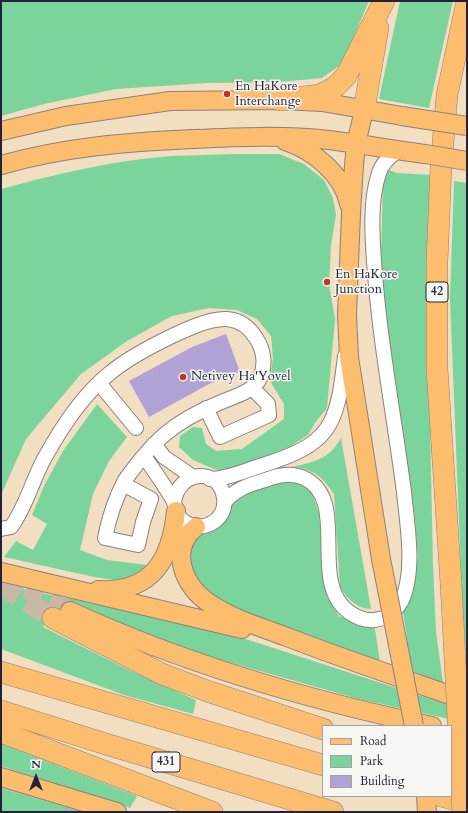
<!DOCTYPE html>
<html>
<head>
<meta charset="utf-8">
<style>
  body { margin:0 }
  #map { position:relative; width:468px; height:813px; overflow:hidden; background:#f2dec0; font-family:Cardo,serif }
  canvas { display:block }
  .frame { position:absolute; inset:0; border:2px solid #22223b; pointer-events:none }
  .legend { position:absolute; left:322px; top:725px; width:130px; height:72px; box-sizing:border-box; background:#f6f6f2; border:1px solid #a1a1a9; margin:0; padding:5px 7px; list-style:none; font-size:12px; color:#22223b }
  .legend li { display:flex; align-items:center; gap:8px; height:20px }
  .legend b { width:20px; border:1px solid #a1a1a9 }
  .north { position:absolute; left:16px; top:757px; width:40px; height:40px; -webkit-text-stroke:3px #f6f6f2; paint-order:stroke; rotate:0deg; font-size:11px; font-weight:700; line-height:16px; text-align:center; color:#22223b }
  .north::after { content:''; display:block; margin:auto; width:14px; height:18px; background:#22223b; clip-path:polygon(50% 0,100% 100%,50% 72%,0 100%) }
</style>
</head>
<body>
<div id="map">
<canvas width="468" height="813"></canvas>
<div class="frame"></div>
<ul class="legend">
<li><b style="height:5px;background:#fcbd6f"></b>Road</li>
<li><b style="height:11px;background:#7ad49b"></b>Park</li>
<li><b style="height:11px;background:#b1a2d5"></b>Building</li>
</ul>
<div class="north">N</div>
</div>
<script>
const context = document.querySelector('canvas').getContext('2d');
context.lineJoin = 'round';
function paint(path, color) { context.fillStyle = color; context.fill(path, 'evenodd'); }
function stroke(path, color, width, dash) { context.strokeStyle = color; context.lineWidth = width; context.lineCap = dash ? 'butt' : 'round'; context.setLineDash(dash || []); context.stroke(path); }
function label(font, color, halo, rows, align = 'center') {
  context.font = font + ' Cardo,serif'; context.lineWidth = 3; context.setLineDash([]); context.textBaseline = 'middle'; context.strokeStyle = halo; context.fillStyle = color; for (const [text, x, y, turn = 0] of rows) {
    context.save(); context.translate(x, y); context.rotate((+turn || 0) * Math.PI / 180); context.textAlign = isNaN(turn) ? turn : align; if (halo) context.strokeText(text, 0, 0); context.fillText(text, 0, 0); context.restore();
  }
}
paint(new Path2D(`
  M1 1H369L342 64 322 78 279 82 207 83 116 89 44 104 1 116Z
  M400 1H453L429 108 379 99Z
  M236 154H279L304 164 324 180 333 198 336 214 331 245 329 284 335 319 327 408 317 420 308 435 291 446 229 472 214 469 193 460 179 447 180 436 193 427 202 428 206 444 216 451 242 449 284 419V404L270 381 273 358 271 336 257 319 237 310 209 308 172 316 127 341 81 374 26 439 1 495V189C57 174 114 160 172 156 193 155 215 155 236 154Z
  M389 170 397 173 433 175 429 376 433 566 436 632 443 683 412 671 403 612 412 586 418 557 415 519 386 328 381 258 383 180Z
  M454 181 467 183V664L463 619 450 299Z
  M97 404 127 437 109 461 93 494 80 550 107 560 147 565 136 576 121 581 94 577 4 557 16 541 33 550 47 524 32 515 44 486 63 451Z
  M341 438 371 609C357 609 345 597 340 586L334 494C322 476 313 469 292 467 314 462 330 459 341 438Z
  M283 480 293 481 311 491 319 513 324 584 328 599 339 616 375 629 380 662 242 611 221 601 199 585 189 561 191 545 201 533 219 526 226 520 236 496Z
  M1 585 188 622 255 642 467 711V723L359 699 221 660 154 638 71 605H61L43 627 133 672 196 700 193 714 124 695 1 649Z
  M1 744 137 796 130 808 1 766Z
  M1 788 82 812H2Z`), '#7ad49b');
paint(new Path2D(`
  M226 334 240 372 209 384 149 417 129 381 192 347Z`), '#b1a2d5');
stroke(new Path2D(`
  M1 578 41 596 70 611`), '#c8b8a5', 18, [18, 9]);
stroke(new Path2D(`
  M1 585 53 618`), '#c8b8a5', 21, [21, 10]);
const minor = new Path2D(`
  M99 383 136 428
  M206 408 220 437 269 415 268 404 252 388
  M154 444 164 457 193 477
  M141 459H146C155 472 165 486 173 500 176 506 176 514 181 519 198 536 228 522 224 498 220 467 179 469 174 502
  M210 479C227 479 244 471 260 466 331 444 337 427 345 356
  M225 502C236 487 254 484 271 478 282 474 293 473 304 478 351 500 307 582 349 612 356 617 364 621 374 620 386 619 395 612 401 602 416 572 407 524 404 492 394 415 379 338 374 261 372 233 370 200 379 173 382 163 390 157 398 150
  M1 529 11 527C26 507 32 481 44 459 61 428 82 395 110 373 130 356 170 336 195 326 219 317 240 313 256 338 264 350 266 365 260 378 254 392 232 397 219 403 173 422 154 440 125 480 115 499 109 517 105 538L138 545 143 522 151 499 123 484`);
const major = new Path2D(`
  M364 110 356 144 354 165 351 213 347 315 349 357 381 559
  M1 131 66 116 170 101 281 100 322 102 402 116
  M285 141C313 150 343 174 349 204
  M1 165C65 147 126 142 193 139 238 137 284 135 329 140 361 144 393 150 425 154
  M196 527C168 549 184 587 209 603 232 619 261 627 287 637 346 660 407 680 467 701
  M1 572 242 629
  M98 590C152 593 171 560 176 511
  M70 611C185 664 308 700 432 726
  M1 777 117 812
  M426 796 427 812`);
const highway = new Path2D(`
  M281 100 320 95 335 87 346 76 384 1
  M364 110 378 28
  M451 584 437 368V262L441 167 447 95 467 1
  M53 618 162 674 210 692 323 729
  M1 672 323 765
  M1 711 109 745 333 812
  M1 732 212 812
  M441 796 467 803`);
stroke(minor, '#8a807e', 16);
stroke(major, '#8a807e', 20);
stroke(highway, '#8a807e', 22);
stroke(minor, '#fff', 14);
stroke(major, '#fcbd6f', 18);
stroke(highway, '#fcbd6f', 21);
const majorBridge = new Path2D(`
  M402 116 467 126
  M425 154 467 161
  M381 559 414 726`);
const highwayBridge = new Path2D(`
  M451 584 463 812`);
stroke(majorBridge, '#8a807e', 20, []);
stroke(highwayBridge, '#8a807e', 22, []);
stroke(majorBridge, '#fcbd6f', 18);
stroke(highwayBridge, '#fcbd6f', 21);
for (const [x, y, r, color] of [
  [227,94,4,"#c8321e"],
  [327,282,4,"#c8321e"],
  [183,377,4,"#c8321e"]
]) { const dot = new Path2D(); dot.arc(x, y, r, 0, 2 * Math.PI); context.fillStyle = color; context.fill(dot); stroke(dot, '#f6f6f2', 1.5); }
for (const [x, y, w] of [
  [437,292,22],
  [166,762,28]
]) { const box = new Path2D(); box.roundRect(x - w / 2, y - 10, w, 20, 3); context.fillStyle = '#f6f6f2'; context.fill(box); stroke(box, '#22223b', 1); }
label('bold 12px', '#22223b', null, [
  ["42",437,292],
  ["431",166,762]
]);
label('13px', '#22223b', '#f6f6f2', [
  ["En HaKore",235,87],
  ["Interchange",235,102],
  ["En HaKore",335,275],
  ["Junction",335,290],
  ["Netivey Ha'Yovel",191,377]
], 'left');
</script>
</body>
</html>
